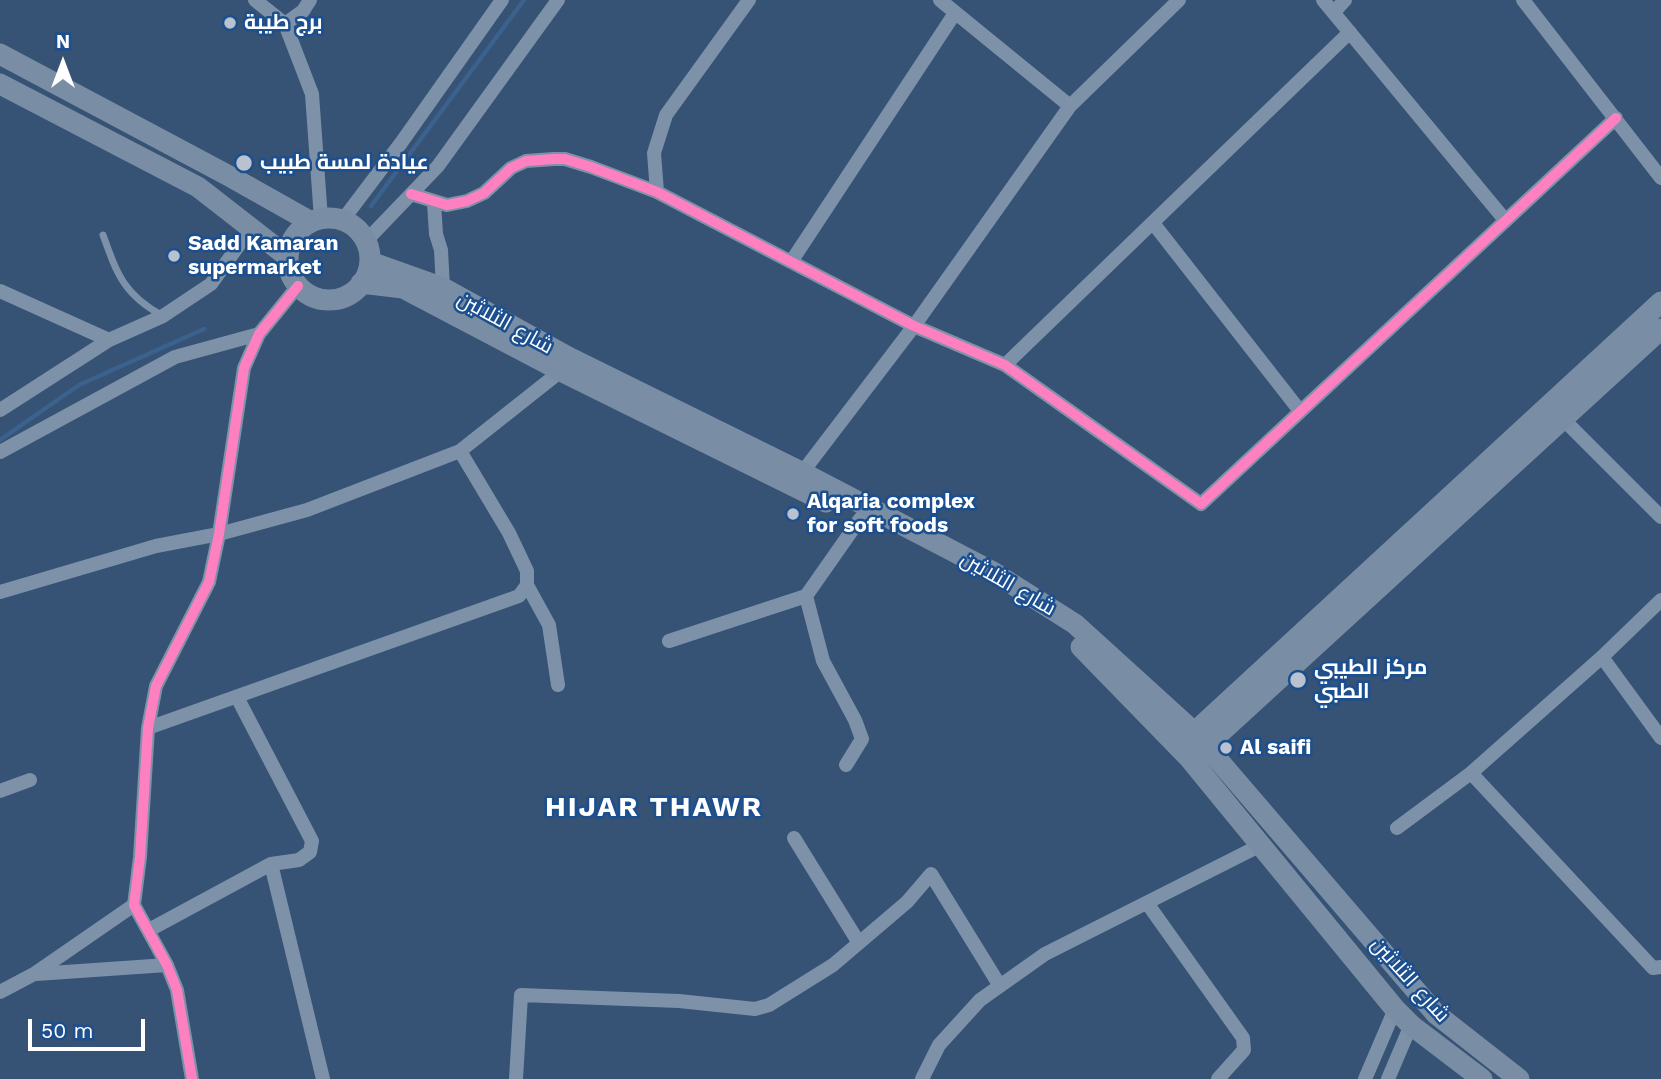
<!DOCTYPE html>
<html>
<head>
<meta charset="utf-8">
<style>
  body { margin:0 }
  #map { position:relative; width:1661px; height:1079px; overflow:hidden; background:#365274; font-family:"Work Sans",sans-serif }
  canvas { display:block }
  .north { position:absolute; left:28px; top:28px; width:70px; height:70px; -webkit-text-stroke:5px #1b4f8f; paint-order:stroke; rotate:0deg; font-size:19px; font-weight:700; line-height:28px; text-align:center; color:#fff }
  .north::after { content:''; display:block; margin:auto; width:24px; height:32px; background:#fff; clip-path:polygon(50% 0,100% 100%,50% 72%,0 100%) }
  .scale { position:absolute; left:28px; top:1019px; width:117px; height:32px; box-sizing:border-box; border:4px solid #fff; border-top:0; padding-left:9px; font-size:21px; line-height:24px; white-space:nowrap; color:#fff; -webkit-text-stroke:5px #1b4f8f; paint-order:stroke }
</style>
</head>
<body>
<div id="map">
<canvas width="1661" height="1079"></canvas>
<div class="north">N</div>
<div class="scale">50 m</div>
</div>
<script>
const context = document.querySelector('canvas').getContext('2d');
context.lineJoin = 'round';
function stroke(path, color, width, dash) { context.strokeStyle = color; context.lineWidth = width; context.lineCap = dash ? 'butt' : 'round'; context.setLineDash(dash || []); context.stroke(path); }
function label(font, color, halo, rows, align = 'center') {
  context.font = font + ' "Work Sans",Cairo,sans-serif'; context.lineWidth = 5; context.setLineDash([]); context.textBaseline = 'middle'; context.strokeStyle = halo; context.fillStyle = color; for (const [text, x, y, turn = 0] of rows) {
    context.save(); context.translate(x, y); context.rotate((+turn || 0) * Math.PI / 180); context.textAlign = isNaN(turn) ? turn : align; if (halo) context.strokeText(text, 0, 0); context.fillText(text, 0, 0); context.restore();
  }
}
stroke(new Path2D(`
  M371 206 524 0
  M0 440 79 385 204 329`), '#3b618d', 4.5);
stroke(new Path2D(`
  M103 235C117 274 124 295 163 316`), '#7d92a8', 7);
stroke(new Path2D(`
  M255 0 285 24 312 94 321 219
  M940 0 1070 106
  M1323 0 1505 220
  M1523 0 1661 178
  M1334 12 1345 0
  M285 24 303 11 310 0
  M657 192 654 153 666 115 749 0
  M411 194 447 205 467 201 484 193 511 168 526 161 554 159H565L591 167 657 192 914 326 1005 365 1201 504 1616 118
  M434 203 436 234 441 250 443 288
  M342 221 401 143 502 0
  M1153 223 1300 411
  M366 241 438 166 558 0
  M791 262 955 13
  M0 291 109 340
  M1005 365 1350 32
  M0 410 109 340 163 316 211 284 251 228
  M1557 413 1661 517
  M0 452 175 357 259 334
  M798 478 914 326 1070 106 1179 0
  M527 585 549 625 558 685
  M0 592 156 546 219 534 307 510 460 451
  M806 596 823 661 855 720 862 739 846 765
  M669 641 806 596 860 519
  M1602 657 1661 738
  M148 728 519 596 527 585V571L509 533 460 451 561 371
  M1471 773 1653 968 1661 967
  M0 791 30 780
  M1397 828 1471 773 1602 657 1661 600
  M794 838 859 943
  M271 864 323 1079
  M1147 903 1243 1038 1244 1050 1218 1079
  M149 930 271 864 299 860 310 852 312 841 237 697
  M36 974 167 965
  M0 992 34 974 134 905
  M192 1079 177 990 167 965 134 905 140 857 148 728 156 686 209 582 219 534 244 368 259 334 298 286
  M516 1079 521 995 679 1001 755 1009 769 1005 833 965 907 902 931 874 1000 986
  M922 1079 939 1045 980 1000 1045 954 1259 846
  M1365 1079 1395 1009
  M1388 1079 1411 1025`), '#7d92a8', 14);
stroke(new Path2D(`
  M0 54 231 177 311 222
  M0 84 198 187 288 257
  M288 259a41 41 0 1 1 82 0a41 41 0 1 1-82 0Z
  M370 262 443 288 568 357 801 472 993 572 1075 624 1195 733 1436 1014 1519 1079
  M361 283 403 288 561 371 826 502
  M1081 647 1190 759 1395 1009 1411 1025 1482 1079
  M1184 742 1661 302
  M1197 754 1661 329`), '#798da4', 21);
stroke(new Path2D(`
  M411 194 447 205 467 201 484 193 511 168 526 161 554 159H565L591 167 657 192 914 326 1005 365 1201 504 1616 118
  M192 1079 177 990 167 965 134 905 140 857 148 728 156 686 209 582 219 534 244 368 259 334 298 286`), '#ff80c0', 10);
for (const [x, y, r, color] of [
  [230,23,7,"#b9c2ce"],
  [244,163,9,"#b9c2ce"],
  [174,256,7,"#b9c2ce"],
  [793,514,7,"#b9c2ce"],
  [1298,680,9,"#b9c2ce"],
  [1226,748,7,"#b9c2ce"]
]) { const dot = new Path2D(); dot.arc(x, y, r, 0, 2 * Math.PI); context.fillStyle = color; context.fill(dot); stroke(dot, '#1b4f8f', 2.5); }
label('bold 21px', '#fff', '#1b4f8f', [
  ["برج طيبة",244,23],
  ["عيادة لمسة طبيب",260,163],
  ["Sadd Kamaran",188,244],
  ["supermarket",188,268],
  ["Alqaria complex",807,502],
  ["for soft foods",807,526],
  ["مركز الطيبي",1314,668],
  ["الطبي",1314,692],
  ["Al saifi",1240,748]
], 'left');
label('21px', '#fff', '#1b4f8f', [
  ["شارع الثلاثين",505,323,29],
  ["شارع الثلاثين",1008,584,30],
  ["شارع الثلاثين",1410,980,48]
]);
context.letterSpacing = '2px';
label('bold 28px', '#fff', '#1b4f8f', [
  ["HIJAR THAWR",654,808]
]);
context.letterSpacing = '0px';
</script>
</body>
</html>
